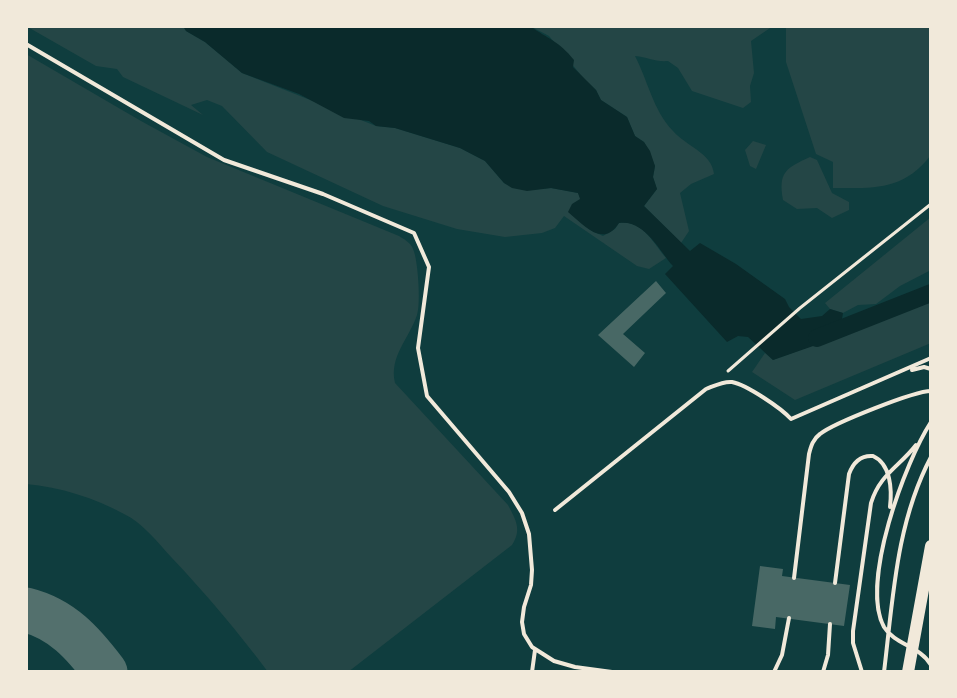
<!DOCTYPE html>
<html>
<head>
<meta charset="utf-8">
<style>
  body { margin:0 }
  #map { position:relative; width:957px; height:698px; overflow:hidden; background:#0f3d3e; font-family:Karla,sans-serif }
  canvas { display:block }
  .frame { position:absolute; inset:0; border:28px solid #f1e9da; pointer-events:none }
</style>
</head>
<body>
<div id="map">
<canvas width="957" height="698"></canvas>
<div class="frame"></div>
</div>
<script>
const context = document.querySelector('canvas').getContext('2d');
context.lineJoin = 'round';
function paint(path, color) { context.fillStyle = color; context.fill(path, 'evenodd'); }
function stroke(path, color, width, dash) { context.strokeStyle = color; context.lineWidth = width; context.lineCap = dash ? 'butt' : 'round'; context.setLineDash(dash || []); context.stroke(path); }
paint(new Path2D(`
  M26 26H183L186 31 205 42 242 73 376 126 395 128 460 148 485 161 504 183 527 190 551 188 578 193 581 199 569 212 592 231 603 236 615 229 619 223C642 219 653 243 666 258L649 269 637 266 564 216 555 228 542 233 505 237 457 229 383 206 267 152 222 106 207 100 191 105 203 115 123 77 117 69 96 66Z
  M530 26H773L751 41 754 73 750 86 751 102 743 108 692 91 678 68 668 61C654 62 648 57 635 56 648 81 653 110 673 131 686 146 712 153 714 174L691 184 680 193 689 231 681 243 644 206 657 189 653 177 655 166 644 142 635 136 627 117 601 100 596 90 584 79 549 36Z
  M786 26H931V155C903 191 875 188 833 188V162L816 154 786 62Z
  M26 54 141 121 207 157 399 236C404 239 411 243 413 249 418 259 421 304 417 315 409 339 389 356 395 383L508 505C516 520 522 530 512 545L348 672H268C238 632 206 594 172 558 158 543 143 523 124 514 95 498 60 487 26 484Z
  M753 141 766 145 756 169 750 166 745 150Z
  M810 157 817 160 832 193 849 202V210L832 218 817 208 797 209 783 200C778 172 786 168 810 157Z
  M931 217V270L900 286 876 304 858 305 843 313 830 309 825 303Z
  M931 302V343L795 400 752 372 765 353 773 360Z`), '#244646');
paint(new Path2D(`
  M183 26H530C548 39 559 41 574 60L573 67 596 90 601 100 627 117 635 136 644 142 650 151 655 166 653 177 657 189 644 206 690 251 700 243 736 264 785 299 789 307 801 319 822 316 830 309 843 313 839 337 773 360 748 337 738 336 727 342 665 274 673 266C659 250 644 219 619 223 603 248 585 226 568 212L572 204 580 199 578 193 551 188 527 191 512 188 504 183 485 161 460 148 395 128 376 126 369 121 344 118 299 94 242 73 205 42 186 31Z`), '#0a2a2b');
stroke(new Path2D(`
  M817 338 931 293`), '#0a2a2b', 18);
stroke(new Path2D(`
  M26 610C62 619 83 643 105 672`), '#53706d', 45);
paint(new Path2D(`
  M656 281 666 293 623 334 645 353 634 367 598 335Z
  M760 566 783 569 782 576 850 585 844 626 776 617 775 629 752 626Z`), '#486865');
stroke(new Path2D(`
  M728 371 800 308 931 204`), '#f1e9da', 3);
stroke(new Path2D(`
  M26 44 224 160 323 194 414 233 429 267 418 348 427 396 509 492 522 513 529 534 532 570 531 585 524 607 522 622 524 634 532 647 554 661 575 667 612 672
  M912 370 924 367 931 369
  M931 422C905 462 860 583 884 627 895 645 920 646 931 665
  M555 510 706 389C714 386 723 381 732 382 747 385 781 408 791 419L931 358
  M794 578 809 454C811 446 813 439 820 434 834 423 914 391 931 391
  M835 583 849 474C853 463 860 455 873 456 891 464 892 490 890 507
  M532 672 535 650
  M774 672 782 655 789 618
  M823 672 828 655 830 624
  M862 672 853 643V631L871 503C880 474 899 467 916 445
  M884 672C893 599 896 523 931 457`), '#f1e9da', 4);
stroke(new Path2D(`
  M908 672 931 546`), '#f1e9da', 12);
</script>
</body>
</html>
